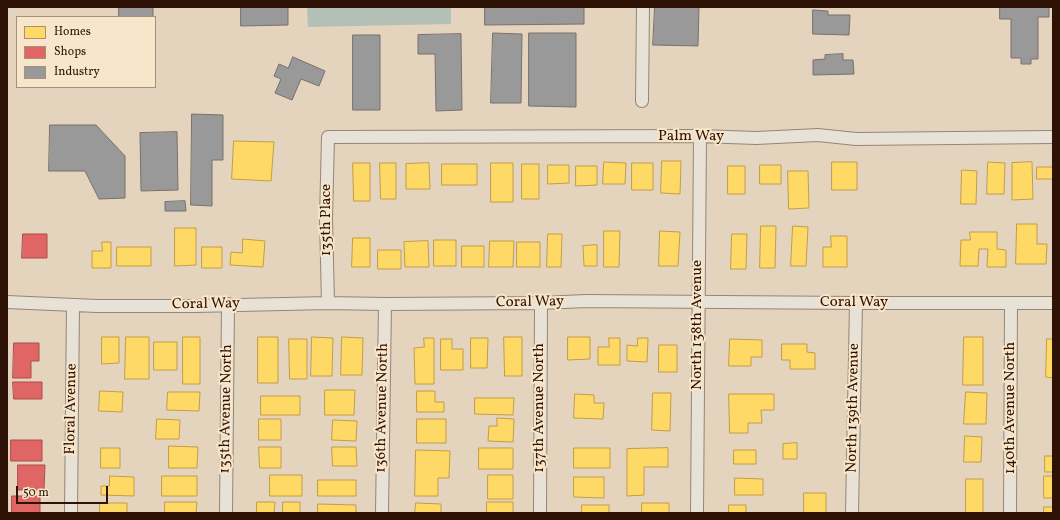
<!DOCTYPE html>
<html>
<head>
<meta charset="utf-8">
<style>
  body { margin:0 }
  #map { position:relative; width:1060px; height:520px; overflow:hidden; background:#e5d4bd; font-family:Vollkorn,serif }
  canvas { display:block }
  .frame { position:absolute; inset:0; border:8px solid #2e1205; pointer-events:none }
  .legend { position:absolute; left:16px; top:16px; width:140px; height:72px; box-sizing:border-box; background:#f8e6ca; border:1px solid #a7917b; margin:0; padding:5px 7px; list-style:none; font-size:12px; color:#2e1205 }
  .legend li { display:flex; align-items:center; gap:8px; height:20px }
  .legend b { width:20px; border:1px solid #a7917b }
  .scale { position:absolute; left:16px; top:486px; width:92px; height:18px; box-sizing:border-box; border:2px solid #2e1205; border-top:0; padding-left:5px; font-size:12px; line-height:14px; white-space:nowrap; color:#2e1205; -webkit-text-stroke:3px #f8e6ca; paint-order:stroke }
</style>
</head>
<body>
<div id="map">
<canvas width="1060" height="520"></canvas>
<div class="frame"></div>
<ul class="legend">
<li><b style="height:11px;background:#ffd966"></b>Homes</li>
<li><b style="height:11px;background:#e06666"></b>Shops</li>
<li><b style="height:11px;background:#999"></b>Industry</li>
</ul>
<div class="scale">50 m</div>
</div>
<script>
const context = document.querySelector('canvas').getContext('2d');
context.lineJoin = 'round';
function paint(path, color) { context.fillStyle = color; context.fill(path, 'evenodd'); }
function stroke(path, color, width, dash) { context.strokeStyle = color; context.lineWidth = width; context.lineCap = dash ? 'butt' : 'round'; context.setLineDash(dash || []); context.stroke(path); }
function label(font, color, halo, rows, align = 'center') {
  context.font = font + ' Vollkorn,serif'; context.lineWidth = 4; context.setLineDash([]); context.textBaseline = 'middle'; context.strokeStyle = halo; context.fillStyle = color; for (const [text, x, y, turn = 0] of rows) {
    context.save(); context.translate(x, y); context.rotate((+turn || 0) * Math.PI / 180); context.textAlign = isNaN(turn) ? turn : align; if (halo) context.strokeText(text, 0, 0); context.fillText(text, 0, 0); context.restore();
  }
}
paint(new Path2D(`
  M307 7H451V24L308 27Z`), '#b4c0b5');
const homes = new Path2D(`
  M234 141 274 142 271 181 232 179Z
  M662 161H681L680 194 661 193Z
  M604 162 626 163 625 184H603Z
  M832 162H857V190H832Z
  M988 162 1005 163 1004 194H987Z
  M1032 162 1033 199 1012 200V163Z
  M353 163H370V201H354Z
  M380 163H396V199H381Z
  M429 163 430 189H406V164Z
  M491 163H513V202H491Z
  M632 163H653V190H632Z
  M442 164H477V185H442Z
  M522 164H539V199H522Z
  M548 165H569V183L548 184Z
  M760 165H781V184H760Z
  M576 166H597V185L576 186Z
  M728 166H745V194H728Z
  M1037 167H1053V179H1037Z
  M962 170 977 171 976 204H961Z
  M788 171H808L809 208 789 209Z
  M1017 224H1037V244H1047L1046 264H1016Z
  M761 226H776L775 268H760Z
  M793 226 808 227 806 266H791Z
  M175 228H196V265L175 266Z
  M604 231H620L619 267H604Z
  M660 231 680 232 678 266H659Z
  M970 232H997V249L1006 250V267H987L988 249H979L978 266H960L961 240H970Z
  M548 234H562L561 267H547Z
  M732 234H747L746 269H731Z
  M831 236H847V267H823V247H831Z
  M353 238H370V267H352Z
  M243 239 265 241 263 267 230 265 231 252 242 253Z
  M434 240H456V266H434Z
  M428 241 429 267H405L404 242Z
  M490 241H514L513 267H489Z
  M102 242H111V268H92V251H102Z
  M517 242H540V267H517Z
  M597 245V266H584L583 246Z
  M462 246H484V267H462Z
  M117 247H151V266H117Z
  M202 247H222V268H202Z
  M378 250H401V269H378Z
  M102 337H119V363L102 364Z
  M126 337H149V379H125Z
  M183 337H200V384H183Z
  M258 337H278V383H258Z
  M312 337 333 338 332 376H311Z
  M342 337 363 338 362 375H341Z
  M504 337H522V376H505Z
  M568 337H590V359L568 360Z
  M964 337H983V385H963Z
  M424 338H434V384H415L414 348 424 347Z
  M471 338H488L487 368H471Z
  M609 338H620V365H598V347H609Z
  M638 338H648L647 362 627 361V345L637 346Z
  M289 339H307V379H290Z
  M441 339H452V349H463V370H441Z
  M730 339 762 340V357H751V366H729Z
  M1047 339H1053V378L1046 377Z
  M154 342H177V370H154Z
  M782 344H807V352L815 353V369H790V360H782Z
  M659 345H677V372H659Z
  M325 390H355L354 415H325Z
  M100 391 123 392 122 412 99 411Z
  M417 391H435V402H444V412H417Z
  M168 392H200L199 411 167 410Z
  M966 392 987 393 986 424H964Z
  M653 393H671L670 431 652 430Z
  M575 394 594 395V403H604L603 419 574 418Z
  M729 394H774V410H761L762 423H748V433H730Z
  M261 396H300V415H261Z
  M475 398H514L513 415 475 414Z
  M497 418 514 419 513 442 488 441 489 426H497Z
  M157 419 180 420 179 439H156Z
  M259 419H281V440H259Z
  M417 419H446V443H417Z
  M333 420 357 421 356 441 332 440Z
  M965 436 982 437 981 462H964Z
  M797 443V459H783V444Z
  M169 446 198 447 197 468H169Z
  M259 447H281V468H260Z
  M332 447H356L357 466H333Z
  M101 448H120V468H101Z
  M479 448H513V469H479Z
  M574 448H610V468H574Z
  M668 448V467H644V495L627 496V449Z
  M416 450 450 451 449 478H438V496H415Z
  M734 450H756V464H734Z
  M1045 456H1053V472H1045Z
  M270 475H302V496H270Z
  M488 475H513V499H488Z
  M110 476 134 477V496L101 495V486H109Z
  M162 476H197V496H162Z
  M1044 476H1053V498H1044Z
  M574 477H604V498L574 497Z
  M735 478 763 479V495H735Z
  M966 479H983V513H966Z
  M318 480H356V496H318Z
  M804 493H826V513H804Z
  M165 502H197L196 513H165Z
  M257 502H275L274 513H257Z
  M283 502H300V513H283Z
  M487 502H513V513H487Z
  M100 503H127V513H100Z
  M416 503 441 504V513H415Z
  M642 503H669V513H642Z
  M318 504 356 505V513H318Z
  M582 505H609V513H582Z
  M729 505H746V513H729Z
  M1044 507H1053V513H1044Z`);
paint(homes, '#ffd966');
stroke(homes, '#c09d49', 1);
const shops = new Path2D(`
  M23 234H47V258H22Z
  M14 343H39V361H31V378H13Z
  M13 382H42V399H14Z
  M11 440H42V461H11Z
  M18 465H45L44 490H18Z
  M12 496H40V513H12Z`);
paint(shops, '#e06666');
stroke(shops, '#ab4d49', 1);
const industry = new Path2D(`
  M119 7H153V17H119Z
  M241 7H288V25L241 26Z
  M485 7H584V24L485 25Z
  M655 7H699L698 46 653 45Z
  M1000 7H1049V17H1038V59H1031V64H1021V58H1011V19H1000Z
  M813 10 828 11V15H850L849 35 813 34Z
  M493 33 522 34 521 103H491Z
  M529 33H576V107L529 106Z
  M461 34 462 110 436 111 435 54H418V35Z
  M353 35H380V110H353Z
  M843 54V60H853L854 74 813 75V60L825 59V55Z
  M293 57 325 71 319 86 301 79 292 100 275 93 281 79 274 76 279 64 288 68Z
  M192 114 223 115V160H212V206L191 205Z
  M50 125H96L125 156V198L99 199 85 171H49Z
  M177 132 178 190 141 191 140 133Z
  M185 201 186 211H165V202Z`);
paint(industry, '#999');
stroke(industry, '#79706d', 1);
const minor = new Path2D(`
  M642 101 643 7
  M7 302 97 306H195L328 303 385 304 541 303 586 301 856 303H1053
  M328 303 326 219 328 137 700 136 756 138 818 135 856 139 1053 137
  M71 513 73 305
  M226 513 228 304
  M382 513 385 304
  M540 513 541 303
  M697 513 700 136
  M852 513 856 303
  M1010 513 1011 304`);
stroke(minor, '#938678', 14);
stroke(minor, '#e8e1d5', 12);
label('15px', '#2e1205', '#f8e6ca', [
  ["Palm Way",691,137],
  ["135th Place",327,220,-90],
  ["Coral Way",530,303,-1],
  ["Coral Way",854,303],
  ["Coral Way",206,305,-1],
  ["North 138th Avenue",698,325,-90],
  ["136th Avenue North",383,408,-89],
  ["137th Avenue North",540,408,-90],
  ["North 139th Avenue",854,408,-89],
  ["140th Avenue North",1011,408,-90],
  ["Floral Avenue",72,409,-89],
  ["135th Avenue North",227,409,-89]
]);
</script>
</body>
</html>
